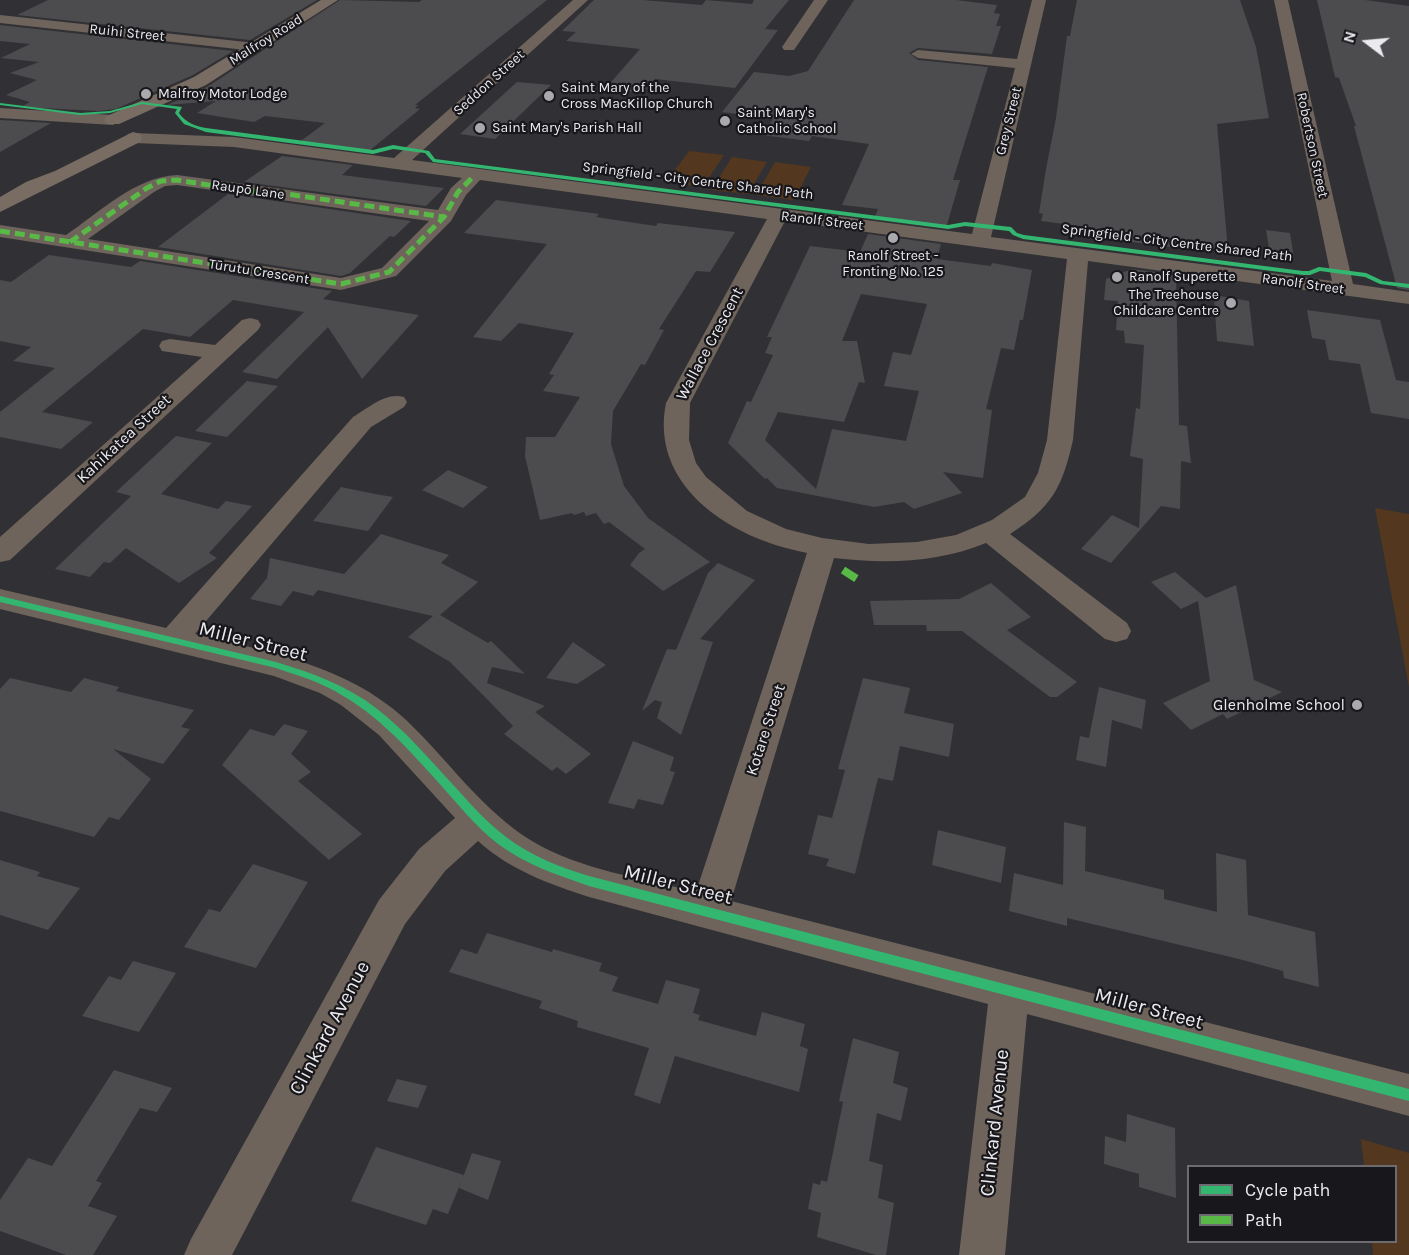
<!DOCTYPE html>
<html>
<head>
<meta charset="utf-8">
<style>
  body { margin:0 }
  #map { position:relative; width:1409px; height:1255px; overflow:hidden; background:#313135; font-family:Karla,sans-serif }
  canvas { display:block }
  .legend { position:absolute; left:1187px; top:1165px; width:210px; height:78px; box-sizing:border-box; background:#18171b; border:2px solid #6c6b70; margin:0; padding:8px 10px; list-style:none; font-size:18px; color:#ebeaef }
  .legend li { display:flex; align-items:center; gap:12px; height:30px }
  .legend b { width:30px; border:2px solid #6c6b70 }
  .north { position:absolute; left:1337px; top:12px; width:60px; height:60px; -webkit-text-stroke:4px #18171b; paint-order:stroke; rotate:286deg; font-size:16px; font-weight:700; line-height:24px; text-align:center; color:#ebeaef }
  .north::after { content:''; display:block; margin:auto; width:21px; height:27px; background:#ebeaef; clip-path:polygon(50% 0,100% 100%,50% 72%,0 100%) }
</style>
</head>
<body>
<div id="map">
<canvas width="1409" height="1255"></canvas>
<ul class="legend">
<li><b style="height:8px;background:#33b770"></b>Cycle path</li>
<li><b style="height:8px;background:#58b947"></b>Path</li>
</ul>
<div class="north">N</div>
</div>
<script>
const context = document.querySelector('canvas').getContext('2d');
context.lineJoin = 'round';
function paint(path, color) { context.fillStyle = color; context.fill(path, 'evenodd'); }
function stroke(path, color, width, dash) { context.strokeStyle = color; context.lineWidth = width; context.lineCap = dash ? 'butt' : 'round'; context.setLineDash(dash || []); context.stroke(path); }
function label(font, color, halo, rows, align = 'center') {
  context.font = font + ' Karla,sans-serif'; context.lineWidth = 4.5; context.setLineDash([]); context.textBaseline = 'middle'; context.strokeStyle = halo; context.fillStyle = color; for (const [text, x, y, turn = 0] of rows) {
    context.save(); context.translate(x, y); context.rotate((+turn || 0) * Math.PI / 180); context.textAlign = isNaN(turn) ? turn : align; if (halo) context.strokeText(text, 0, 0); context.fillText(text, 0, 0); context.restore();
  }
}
paint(new Path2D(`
  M689 151 724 155 703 187 666 182Z
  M732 157 767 162 748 194 711 190Z
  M775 162 811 167 794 200 756 195Z
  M1375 508 1409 514V687Z
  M1361 1139 1409 1153V1255H1373L1372 1242H1396V1166H1364Z`), '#53371e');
paint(new Path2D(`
  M48 0H317L250 40 17 15Z
  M340 0 419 2 422 0H547L415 105H418L415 108 420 109 368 152 298 143 325 123 265 116 254 122 197 113 216 101 167 105 207 87Z
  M594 0H643L702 5 706 0 752 4 754 0H789L765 29 778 30 735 88 655 79 646 90 638 89 634 92 605 89 640 49 566 41 576 32 562 31Z
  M854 0H956L997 5 994 13 1000 14 996 26H1001L992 54 918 48 909 53 918 60 988 67 953 180H960L946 228 874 219 878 209 842 205 869 144 812 136 809 141 762 135 773 119 722 112 754 72 789 76 808 71Z
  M1077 0H1240L1256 47 1269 118 1217 124 1228 251 1185 245V249L1094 237 1095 228 1041 221 1043 214 1039 213 1046 169 1056 118 1067 36H1070Z
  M1317 0H1365L1409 6V290L1397 288 1354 126H1356L1339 78 1335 77Z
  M0 25 233 51 193 75 116 109 98 111 21 107 30 102 6 95 37 80 10 73 39 62 1 58 30 44 0 41Z
  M517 82 551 85 495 139 460 134Z
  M0 120 51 123 0 152Z
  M282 156 353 165 342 175 444 188 426 206 244 182Z
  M228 194 411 221 394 237 390 236 350 273 341 276 158 247Z
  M496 200 599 214 596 217 656 226 658 223 735 232 710 272 696 271 659 329 664 330 645 365 641 364 613 411 611 444 624 486 648 518 710 562 663 591 630 565 639 553 645 549 609 522 604 524 596 513 586 516 584 512 574 515 572 513 540 520 525 456 526 437H555L580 397 543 391 554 375 549 374 574 333 519 323 501 341 473 337 547 244 464 233Z
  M1266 230 1290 233 1294 258 1270 254Z
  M868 234 941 244 937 259 991 266 992 263 1032 270 1023 320H1020L1014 350 1001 348 986 409 992 410 983 478 943 472 962 493 914 509 904 502 874 507 777 488 767 478 765 479 728 443 747 401 751 402 773 355 765 353 772 337H767L810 246 860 252ZM861 294 927 304 911 355 893 352 884 386 919 391 906 441 832 429 816 489 765 440 778 412 844 422 859 382 865 383 857 341H842Z
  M49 255 131 267 140 261 332 291 323 299 419 315 362 379 328 327 277 379 242 372 304 312 233 300 190 337 143 329 42 412 93 422 61 449 0 437V412L55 368 13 361 31 347 0 341V280L11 282Z
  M1132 269 1176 275 1179 425 1187 426 1191 463 1181 461 1180 509 1161 506 1111 563 1081 549 1112 515 1139 528 1143 459 1130 456 1136 408 1140 409 1144 345 1125 343 1124 331 1116 330 1118 301 1104 300 1106 279Z
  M1214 295 1249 301 1254 346 1217 341Z
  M1307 310 1380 320 1396 380 1409 382V419L1371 413 1360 364 1329 360 1325 340 1312 338Z
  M247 381 278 386 227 437 195 431Z
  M176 436 212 443 161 494 218 509 226 501 252 506 209 553 217 558 179 583 126 548 110 563 104 562 90 577 55 569 131 496 116 492Z
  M448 470 488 487 463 508 422 490Z
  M341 487 375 494 393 497 368 531 313 521Z
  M381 534 449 555 441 563 478 582 440 615 488 643 491 641 525 674 492 667 487 683 545 706 535 712 591 754 566 774 557 767 552 771 504 734 513 726 484 696 450 662 408 637 433 616 318 590 313 596 293 591 281 606 250 599 267 578 270 558 344 574Z
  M718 563 755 580 700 639 713 642 681 735 657 718 662 702 655 700 642 711 667 649 676 650 708 573Z
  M1175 572 1206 598 1236 585 1254 680 1282 692 1227 719 1223 714 1191 730 1163 703 1210 681 1198 601 1181 609 1151 582Z
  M991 583 1031 617 1007 630 1077 682 1057 697H1050L962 631H927L926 625H874L870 601 959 599Z
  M573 642 606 665 577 684 546 678Z
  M10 678 71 692 84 678 119 687 116 691 194 710 181 727 190 729 163 764 113 749 151 779 119 820 109 817 94 837 0 811V689Z
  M863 678 910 688 904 713 954 724 949 757 900 746 893 781 878 778 855 874 826 866 829 859 808 854 818 815 832 818 845 770 838 769Z
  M1099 687 1146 700 1142 729 1112 720 1106 767 1076 760 1080 736 1089 738Z
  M284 724 308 731 291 754 311 772 298 781 362 834 329 860 222 765 250 729 274 736Z
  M633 741 674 757 670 771 675 772 663 805 638 799 634 809 608 803Z
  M1064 822 1086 827 1085 871 1164 890V899L1217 912 1216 853 1246 860 1248 915 1315 932 1319 987 1284 978 1283 971 1239 959 1067 918V926L1009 911 1014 873 1063 885Z
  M938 830 1006 847 1001 883 932 865Z
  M0 860 40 872 37 876 80 888 48 930 0 915Z
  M253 864 308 882 256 968 184 947 209 909 220 912Z
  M487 933 552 952 553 949 602 963 599 971 618 977 612 991 658 1004 666 980 700 989 693 1013 700 1015 698 1020 756 1036 762 1012 805 1024 800 1046 808 1049 799 1092 675 1056 660 1104 634 1095 649 1048 577 1027 578 1021 539 1008 542 1001 449 972 461 949 477 954Z
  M133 961 176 973 139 1032 82 1016 109 976 121 980Z
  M853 1038 899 1052 893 1083 908 1088 901 1121 877 1113 869 1161 883 1165 878 1198 894 1203 886 1255H876L817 1237 821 1213 808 1209 813 1183 820 1185 821 1180 827 1182 843 1102 839 1101Z
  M114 1070 172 1088 157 1112 140 1108 96 1181 102 1183 88 1206 117 1216 93 1255H66L0 1231V1200L28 1158 52 1166Z
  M397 1079 427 1086 418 1108 387 1101Z
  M1127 1114 1175 1128 1176 1198 1139 1187V1174L1104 1164 1105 1136 1126 1142Z
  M376 1147 464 1175 448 1214 433 1209 426 1225 351 1201Z
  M472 1153 501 1161 488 1200 459 1188Z`), '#4c4c4f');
paint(new Path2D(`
  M573 0H588L412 160 972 234 1015 68 918 58 911 54 918 50 1017 59 1032 0H1046L991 237 1332 281 1274 0H1288L1353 284 1409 292V304L1088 261 1073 440C1062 488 1052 507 1010 534L1127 623 1131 631 1127 639 1116 642 1105 639 986 543C938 563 885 564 834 558L731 901 1409 1074V1116L1027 1014 1005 1255H959L988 1004 589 897C549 884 510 870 478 841L445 871 405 924 232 1255H184L191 1239 379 900 419 849 455 818 379 735 341 705 320 693 274 676 0 609V589L166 628 353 417C369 408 385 392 404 397L407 402 404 407 371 427 195 634C269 652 345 665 404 718 447 758 481 810 532 841 580 870 642 878 696 892L807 553C794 550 780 547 767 542 707 520 652 473 666 403L767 219 480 180 466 195 451 221 396 276 341 290 0 237V225L66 235C100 212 135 177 177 175L438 210 451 188 462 178 234 147 134 143 128 142 125 138 128 134 134 133 234 137 394 158ZM177 185 429 221 382 268 341 278 88 239 154 192 165 186ZM785 221 1067 259 1047 440 1038 473 1025 497 992 520 956 535 917 542 869 544 822 538 786 529 747 511 706 477 696 463 689 440 690 403Z
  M814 0H828L794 50H784L782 47Z
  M0 15 255 43 262 47 255 51 0 23Z
  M0 108 113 115 121 120 113 125 0 118Z
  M250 318 258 320 261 325 258 330 10 560 0 562V537L202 357 162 351 159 346 162 341 170 339 215 345 242 320Z`), '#6e645b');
paint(new Path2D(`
  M321 0H338L206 85 119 124H107L104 120 107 116 194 77Z
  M133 132 140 134 142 138 140 142 0 212V197L26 182 55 171Z`), '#796d63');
stroke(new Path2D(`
  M0 231 341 284 389 272 444 217 458 192 474 176
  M70 242 147 188 161 181 177 180 246 191 273 192 444 217`), '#58b947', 5, [10, 5]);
stroke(new Path2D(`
  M843 570 857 579`), '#58b947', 8, [16, 8]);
paint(new Path2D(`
  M142 102 182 107 179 113C186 123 195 126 206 128L373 150 393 145 429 151 435 159 948 225 965 222 1011 227 1017 233 1024 235 1303 271H1309L1319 267 1366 273 1383 281 1409 284V288L1380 284 1365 277 1320 271 1310 275H1303L1023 239 1013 235 1009 231 965 226 948 229 433 162 425 153 393 149 373 154 206 132 184 124 175 113 177 109 142 104 110 113 80 115 0 105V103L80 113 110 111Z
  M0 596 276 662C312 673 346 685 376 708 406 731 431 761 457 789 472 806 488 823 506 837 531 856 559 867 589 876L1409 1089V1101L589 886C557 875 525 864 498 844 475 826 457 803 438 782 405 745 372 709 327 687 311 679 293 674 276 668L0 602Z`), '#33b770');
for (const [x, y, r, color] of [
  [146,94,6,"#aaa9ae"],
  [549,96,6,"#aaa9ae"],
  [725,121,6,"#aaa9ae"],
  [480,128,6,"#aaa9ae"],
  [893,238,6,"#aaa9ae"],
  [1117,277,6,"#aaa9ae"],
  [1231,303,6,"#aaa9ae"],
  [1357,705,6,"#aaa9ae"]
]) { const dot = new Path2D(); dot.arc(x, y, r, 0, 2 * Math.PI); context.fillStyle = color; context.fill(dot); stroke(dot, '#18171b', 2); }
label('14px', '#ebeaef', '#18171b', [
  ["Ruihi Street",127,33,6],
  ["Malfroy Road",266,40,-32],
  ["Seddon Street",489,83,-42],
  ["Grey Street",1009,121,-76],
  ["Robertson Street",1312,145,78],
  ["Springfield - City Centre Shared Path",698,181,7],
  ["Raupō Lane",248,190,8],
  ["Ranolf Street",822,221,7],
  ["Springfield - City Centre Shared Path",1177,243,7],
  ["Tūrutu Crescent",259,272,9],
  ["Ranolf Street",1303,284,8]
]);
label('14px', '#ebeaef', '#18171b', [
  ["Saint Mary of the",561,88],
  ["Cross MacKillop Church",561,104],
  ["Malfroy Motor Lodge",158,94],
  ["Saint Mary's",737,113],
  ["Catholic School",737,129],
  ["Saint Mary's Parish Hall",492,128],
  ["Ranolf Street -",893,256,"center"],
  ["Fronting No. 125",893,272,"center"],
  ["Ranolf Superette",1129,277],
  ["The Treehouse",1219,295,"right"],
  ["Childcare Centre",1219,311,"right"]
], 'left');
label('16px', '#ebeaef', '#18171b', [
  ["Wallace Crescent",710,344,-62],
  ["Kahikatea Street",124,439,-43],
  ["Kotare Street",766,730,-72]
]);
label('16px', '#ebeaef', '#18171b', [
  ["Glenholme School",1345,705]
], 'right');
label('20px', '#ebeaef', '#18171b', [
  ["Miller Street",253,642,14],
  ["Miller Street",678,885,14],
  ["Miller Street",1149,1009,15],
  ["Clinkard Avenue",330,1028,-62],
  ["Clinkard Avenue",995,1123,-84]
]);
</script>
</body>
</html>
